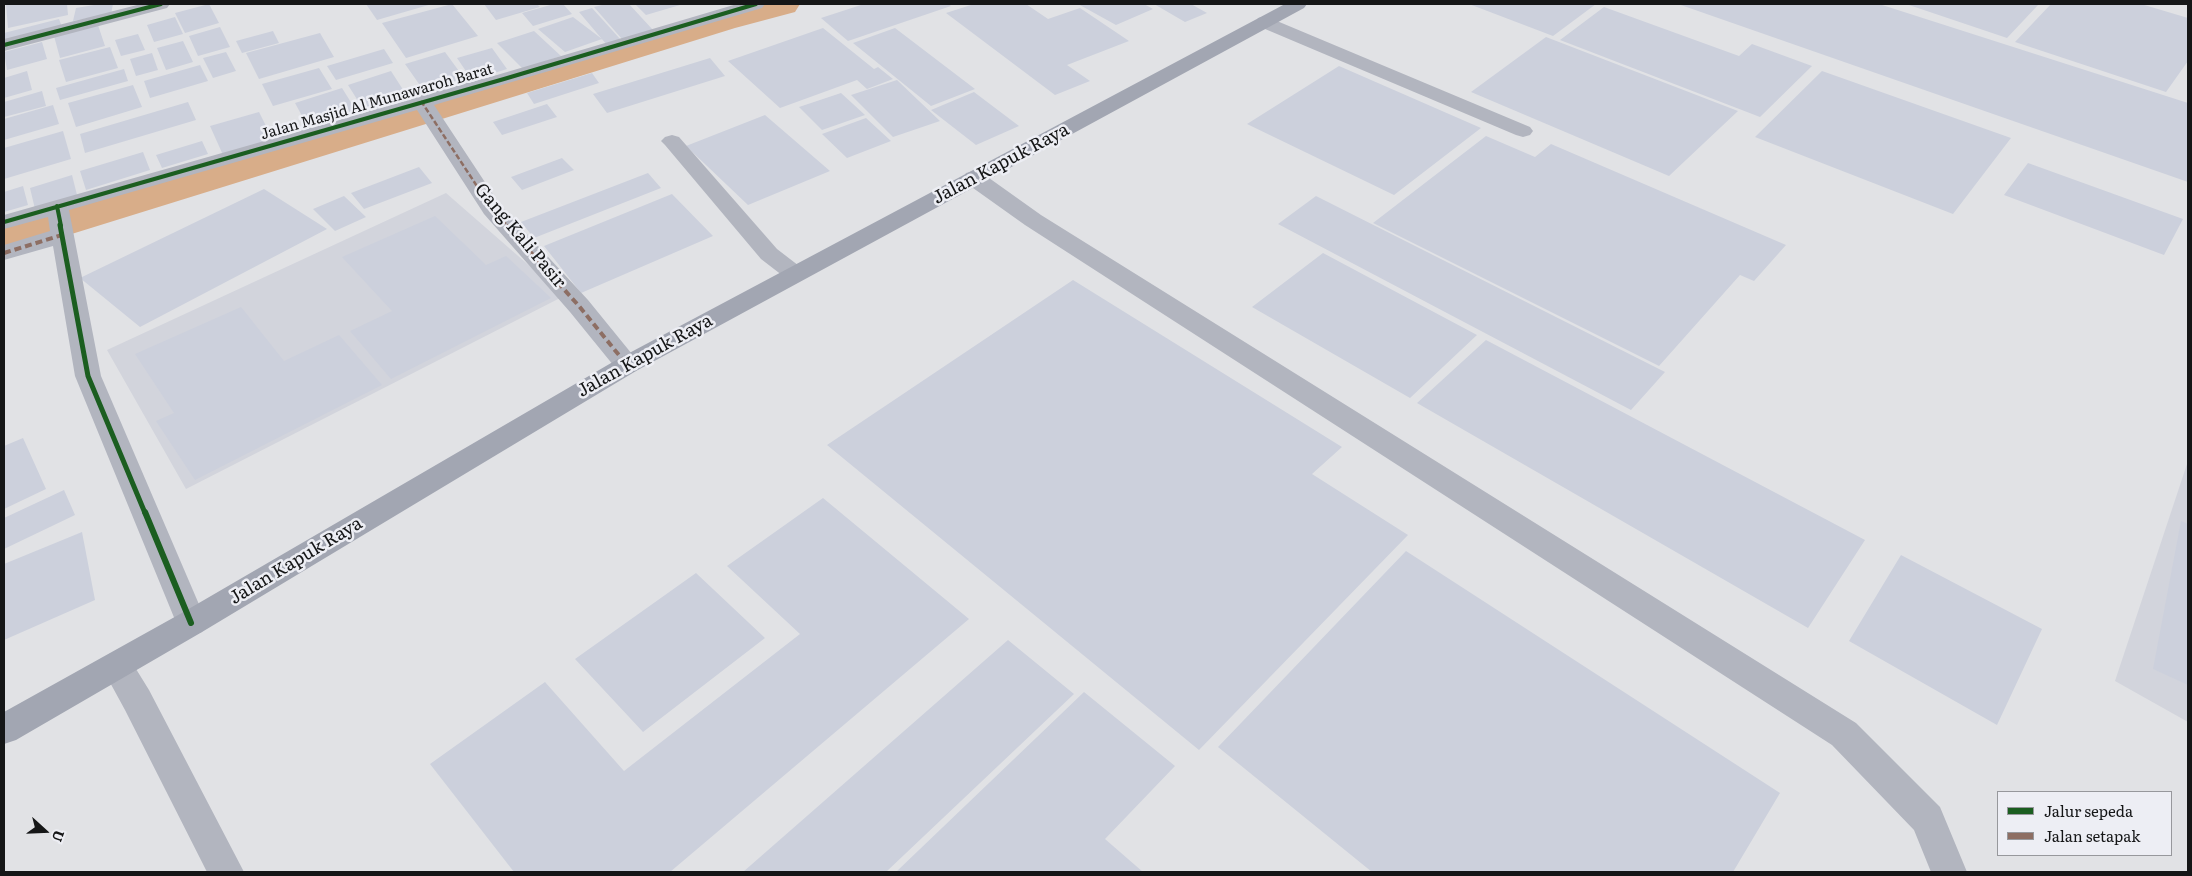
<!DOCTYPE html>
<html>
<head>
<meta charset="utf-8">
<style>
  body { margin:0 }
  #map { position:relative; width:2192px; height:876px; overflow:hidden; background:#e1e2e5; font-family:Literata,serif }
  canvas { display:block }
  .frame { position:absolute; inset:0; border:5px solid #151617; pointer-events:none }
  .legend { position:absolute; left:1997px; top:791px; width:175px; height:65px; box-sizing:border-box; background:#edeef4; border:1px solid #97989c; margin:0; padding:6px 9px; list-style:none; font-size:15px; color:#151617 }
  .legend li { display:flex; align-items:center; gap:10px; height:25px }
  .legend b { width:25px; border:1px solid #97989c }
  .north { position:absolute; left:20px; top:806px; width:50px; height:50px; -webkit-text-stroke:4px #edeef4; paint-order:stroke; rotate:110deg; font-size:14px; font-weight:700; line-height:20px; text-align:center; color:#151617 }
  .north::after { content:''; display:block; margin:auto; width:18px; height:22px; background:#151617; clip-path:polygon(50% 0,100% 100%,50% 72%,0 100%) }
</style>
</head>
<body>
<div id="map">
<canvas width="2192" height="876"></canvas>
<div class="frame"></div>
<ul class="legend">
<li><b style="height:6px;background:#1b5e20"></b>Jalur sepeda</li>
<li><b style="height:6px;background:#8d6e63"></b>Jalan setapak</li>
</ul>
<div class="north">U</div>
</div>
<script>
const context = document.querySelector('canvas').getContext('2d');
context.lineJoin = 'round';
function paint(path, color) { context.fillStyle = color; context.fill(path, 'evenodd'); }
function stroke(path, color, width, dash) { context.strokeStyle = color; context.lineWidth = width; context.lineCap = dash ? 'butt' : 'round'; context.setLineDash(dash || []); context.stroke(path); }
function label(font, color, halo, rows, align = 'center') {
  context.font = font + ' Literata,serif'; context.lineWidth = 5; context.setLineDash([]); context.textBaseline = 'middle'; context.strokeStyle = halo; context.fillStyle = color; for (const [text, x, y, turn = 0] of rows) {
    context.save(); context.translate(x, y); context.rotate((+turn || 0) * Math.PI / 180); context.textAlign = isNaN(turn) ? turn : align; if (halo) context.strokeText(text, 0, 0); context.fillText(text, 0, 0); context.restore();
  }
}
paint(new Path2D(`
  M446 193 564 296 186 489 107 350Z
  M2188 461V722L2115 681Z`), '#d2d4dc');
paint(new Path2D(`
  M742 4H800L795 12 735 28 4 255V226Z`), '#d8ad89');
paint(new Path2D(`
  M6 4H67L68 15 8 28Z
  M100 4H113L111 14 73 21 76 8Z
  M209 4 219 23 185 33 175 13Z
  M366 4H432L377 20Z
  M452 4 478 36 406 58 382 23Z
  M484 4H537L540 7 496 20Z
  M554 4H563L572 14 533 26 522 13Z
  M606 4H629L653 30 622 39 594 7Z
  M635 4H679L680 5 646 15Z
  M864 4H948L951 6 848 41 821 18Z
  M974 4H1026L1048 19 1080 8 1129 41 1067 65 1090 81 1055 95 946 13Z
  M1078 4H1144L1153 9 1116 25Z
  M1154 4H1191L1207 13 1185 22Z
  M1469 4H1596L1553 36Z
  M1678 4H1879L2188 103V182Z
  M1906 4H2039L2007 38Z
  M2051 4H2141L2188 18V61L2166 92 2015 42Z
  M1604 7 1739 56 1752 44 1812 66 1760 117 1560 40Z
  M592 8 621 40 607 45 579 12Z
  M175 17 183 34 154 42 147 25Z
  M573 17 602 39 565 52 538 29Z
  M59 19 62 27 4 42V33Z
  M98 25 105 46 60 58 54 36Z
  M220 27 230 47 198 56 189 36Z
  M823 28 874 69 878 67 893 79 867 89 857 80 780 108 728 61Z
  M895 28 975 89 931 106 853 43Z
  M273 31 279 43 242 53 236 41Z
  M534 31 561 56 523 69 497 43Z
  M320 33 334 57 259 79 246 53Z
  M138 34 145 50 121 56 115 40Z
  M1546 37 1738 111 1669 176 1471 92Z
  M183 41 193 62 166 70 157 48Z
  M42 42 47 59 7 70 4 52Z
  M110 47 118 68 66 82 59 60Z
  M492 48 507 69 472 80 457 58Z
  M384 49 393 63 336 80 327 66Z
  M226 52 236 71 213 78 203 58Z
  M445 52 464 78 424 91 405 64Z
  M152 53 158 70 136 76 130 59Z
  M710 58 725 76 607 113 593 94Z
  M200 65 208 81 150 98 144 81Z
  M1339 66 1481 128 1394 195 1247 124Z
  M319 68 332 89 273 106 262 84Z
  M124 69 128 81 60 100 56 88Z
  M27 71 32 90 4 98V78Z
  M391 71 409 99 365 112 348 85Z
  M1822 71 2011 138 1953 214 1755 137Z
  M592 73 599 83 534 104 527 93Z
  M897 80 940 121 893 137 851 95Z
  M133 85 142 107 76 127 68 103Z
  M342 88 357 112 308 127 295 103Z
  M42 91 46 106 4 117V102Z
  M974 92 1019 126 976 145 931 110Z
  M841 93 865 115 822 130 799 107Z
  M188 102 196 120 85 153 80 134Z
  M547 104 557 117 502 135 493 122Z
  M53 105 59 124 4 140V119Z
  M259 112 273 140 223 155 210 126Z
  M765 115 830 171 748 205 686 146Z
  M866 118 891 141 847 158 822 134Z
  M63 131 71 159 4 179V148Z
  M1486 136 1535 157 1551 144 1786 245 1754 281 1740 275 1659 366 1373 223Z
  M202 141 208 154 162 168 156 155Z
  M143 152 150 170 86 190 80 171Z
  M562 158 574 170 522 190 511 177Z
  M2028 163 2183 219 2164 255 2004 195Z
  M419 167 432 183 364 209 351 193Z
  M648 173 661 188 534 238 521 222Z
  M72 175 77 195 35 209 30 188Z
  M23 186 28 205 4 212V192Z
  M264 189 327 229 140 327 80 278Z
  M672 194 713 236 581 293 544 246Z
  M344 196 366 217 335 231 313 209Z
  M1316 196 1665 372 1631 410 1278 224Z
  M435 216 486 265 506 256 551 298 391 379 350 331 392 311 342 257Z
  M1323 253 1477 335 1410 398 1252 307Z
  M1073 280 1342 447 1312 474 1408 535 1199 750 827 445Z
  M241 307 284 361 339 335 382 385 195 480 156 421 174 413 135 354Z
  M1486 340 1865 540 1808 628 1417 403Z
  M23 438 46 489 4 509V446Z
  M64 490 75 515 4 549V518Z
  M823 498 969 619 670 872H514L430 764 545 682 624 771 800 634 727 566Z
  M2181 521 2188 524V685L2153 669Z
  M82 532 95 600 4 640V564Z
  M1406 551 1780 793 1733 872H1372L1218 747Z
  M1901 555 2042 629 1997 725 1849 641Z
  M696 573 765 638 643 732 575 659Z
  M1008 640 1074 694 886 872H743Z
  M1084 692 1175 766 1105 839 1143 872H896Z`), '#ccd0dc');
paint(new Path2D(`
  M141 4H170L167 8 4 51V39Z
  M737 4H765L762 8 434 105 500 205 588 300 636 359 640 365 636 371 627 374 618 371 570 312 484 214 417 110 69 210 101 376 207 623 202 632 191 636 180 632 75 376 53 246 4 260V245L50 231 48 217 4 229V215L412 99 414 97 497 75Z
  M1265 16 1530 127 1533 131 1530 135 1523 137 1516 135 1258 26 1256 22 1258 18Z
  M672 135 679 137 777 249 803 269 807 274 803 279 795 282 787 279 761 259 665 145 661 141 665 137Z
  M974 171 982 173 1041 215 1856 723 1940 807 1967 872H1931L1914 830 1832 745 1025 225 966 183 963 178 966 173Z
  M117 652 128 656 149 690 244 872H207L125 710 101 666 106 656Z`), '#b2b5bf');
paint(new Path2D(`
  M1285 4H1307L1304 8 636 371 202 632 16 740 4 744V712L180 614 618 359Z`), '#a2a6b2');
stroke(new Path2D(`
  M421 101 492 209 508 226`), '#8d6e63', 2.5, [5.5, 2.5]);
stroke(new Path2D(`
  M506 225 579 306 627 365
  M4 253 62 235`), '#8d6e63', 4, [7, 4]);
stroke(new Path2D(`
  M4 45 161 4
  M57 206 61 226
  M4 222 504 79 756 4`), '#1b5e20', 4);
stroke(new Path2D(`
  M60 225 88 376 145 513`), '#1b5e20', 5);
stroke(new Path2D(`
  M145 512 191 623`), '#1b5e20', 6);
label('15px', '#151617', '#edeef4', [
  ["Jalan Masjid Al Munawaroh Barat",377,102,-16]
]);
label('18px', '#151617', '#edeef4', [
  ["Jalan Kapuk Raya",1001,164,-28],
  ["Gang Kali Pasir",520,236,50],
  ["Jalan Kapuk Raya",645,356,-29],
  ["Jalan Kapuk Raya",296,561,-31]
]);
</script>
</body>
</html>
